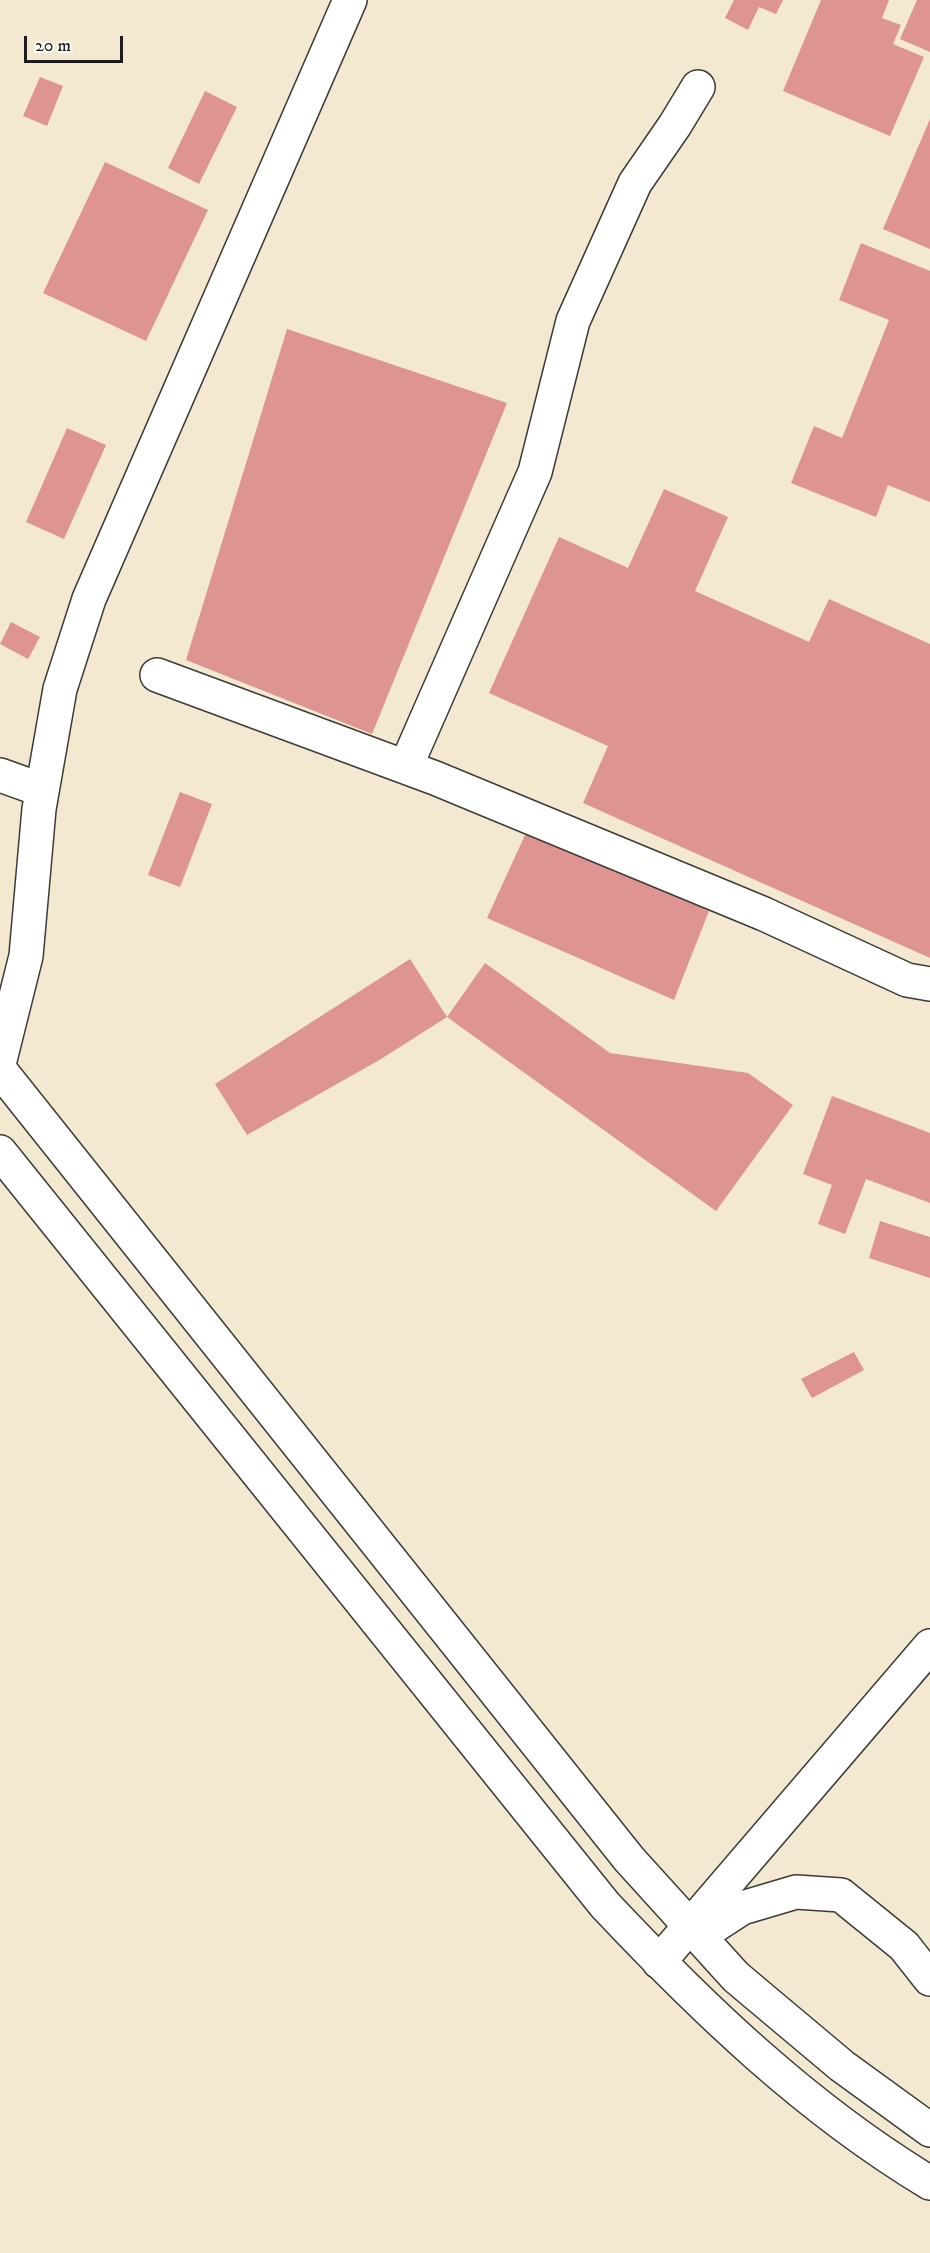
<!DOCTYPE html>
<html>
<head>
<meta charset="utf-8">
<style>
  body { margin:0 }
  #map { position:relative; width:930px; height:2253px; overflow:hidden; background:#f3e8d0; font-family:"IM FELL DW Pica",serif }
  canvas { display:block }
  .scale { position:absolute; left:24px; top:36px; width:99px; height:27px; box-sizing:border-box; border:3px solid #1c1c1c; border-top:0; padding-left:8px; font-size:18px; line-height:21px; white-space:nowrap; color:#1c1c1c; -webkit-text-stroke:4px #fdfcf7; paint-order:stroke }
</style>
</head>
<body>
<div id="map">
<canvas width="930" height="2253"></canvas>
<div class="scale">20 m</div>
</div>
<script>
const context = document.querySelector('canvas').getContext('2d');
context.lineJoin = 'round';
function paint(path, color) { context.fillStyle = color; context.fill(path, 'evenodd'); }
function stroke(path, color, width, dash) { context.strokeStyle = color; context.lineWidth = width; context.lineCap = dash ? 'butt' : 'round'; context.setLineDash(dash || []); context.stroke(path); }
paint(new Path2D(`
  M734 0H783L776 14 759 7 748 30 725 18Z
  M821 0H889L882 18 901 25 893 44 924 57 890 136 783 91Z
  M917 0H930V52L900 39Z
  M40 77 63 86 47 126 23 116Z
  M205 91 237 107 199 184 168 168Z
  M930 119V249L883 229Z
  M105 162 208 210 146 341 43 293Z
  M861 243 930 271V502L888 485 876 517 791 483 814 426 842 438 889 320 839 300Z
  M287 329 507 403 372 734 186 660Z
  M67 428 106 445 64 539 26 522Z
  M664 489 728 517 695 591 809 642 829 599 930 644V958L583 803 608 746 489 693 559 537 628 568Z
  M11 622 40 637 28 659 0 644Z
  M180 792 212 804 180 887 148 875Z
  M530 824 709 911 674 1000 487 918Z
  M410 959 447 1017 381 1059 247 1135 215 1084Z
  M485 963 610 1053 748 1073 793 1105 716 1211 447 1017Z
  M832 1096 930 1133V1203L866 1179 845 1234 818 1224 832 1185 803 1174Z
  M880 1221 930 1237V1278L869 1258Z
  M854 1352 864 1370 812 1398 801 1379Z`), '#de9591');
const minor = new Path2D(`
  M157 675 435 778 764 914 907 980 930 984
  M406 766 535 472 573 321 635 183 675 125 698 87
  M0 775 42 790
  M0 1060 26 956 39 809 60 689 89 599 350 0
  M699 1936 742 1908 796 1892 841 1895 904 1946 930 1979
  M659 1962 930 1646`);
const major = new Path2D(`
  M0 1070 629 1859 736 1977 842 2066 930 2130
  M0 1152 605 1905C703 2009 807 2109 930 2183`);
stroke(minor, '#3c3b37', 36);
stroke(major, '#3c3b37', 36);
stroke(minor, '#fff', 33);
stroke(major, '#fff', 33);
</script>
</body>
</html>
